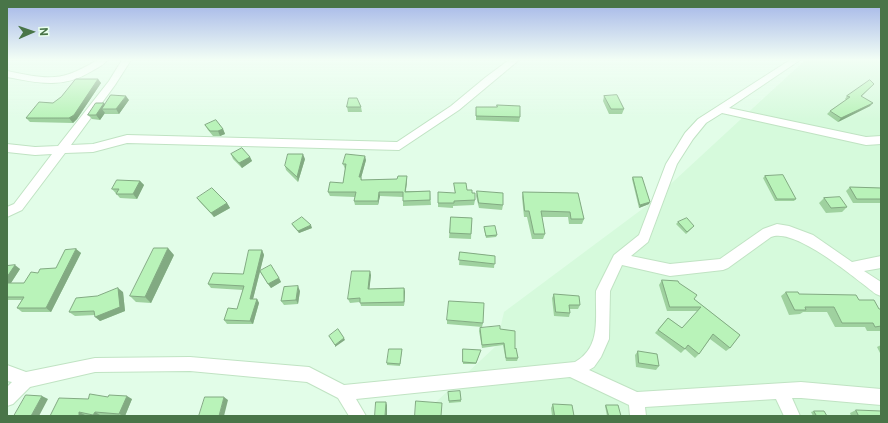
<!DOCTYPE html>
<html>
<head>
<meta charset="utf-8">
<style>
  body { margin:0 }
  #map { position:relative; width:888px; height:423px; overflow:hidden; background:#e2fde8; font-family:"Public Sans",sans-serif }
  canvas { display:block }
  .frame { position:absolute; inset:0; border:8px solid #497548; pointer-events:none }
  .north { position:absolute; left:12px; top:12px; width:40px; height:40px; -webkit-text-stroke:3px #e9ffee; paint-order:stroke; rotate:88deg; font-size:11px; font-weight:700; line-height:16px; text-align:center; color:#497548 }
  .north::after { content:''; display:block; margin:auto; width:14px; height:18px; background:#497548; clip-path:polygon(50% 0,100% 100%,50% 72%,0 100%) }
</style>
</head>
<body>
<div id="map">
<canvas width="888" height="423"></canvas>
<div class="frame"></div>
<div class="north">N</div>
</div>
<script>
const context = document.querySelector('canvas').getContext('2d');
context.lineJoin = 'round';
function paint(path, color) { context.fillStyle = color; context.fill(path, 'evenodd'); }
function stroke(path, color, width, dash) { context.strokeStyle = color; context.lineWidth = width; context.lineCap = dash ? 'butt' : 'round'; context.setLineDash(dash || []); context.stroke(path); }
paint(new Path2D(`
  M805 60H881V416H421L496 346 504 312 649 204Z`), '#d6fadc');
const minor = new Path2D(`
  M97 60H107C104 65 97 68 92 71 63 89 39 83 7 77V71C47 79 61 83 97 60Z
  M122 60H131L115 85 71 145 93 144 127 135 397 142 451 106 486 77 509 60H519L459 110 399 150 127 143 93 152 65 153 22 210 7 217V207L14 204 52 154 35 155 7 152V144L35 147 58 146 109 81Z
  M790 60H800L729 108 866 137 881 136V144L866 145 722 113 706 123 693 139 677 164 648 242 631 256 670 264 720 259 763 229 777 224 789 226 813 235 852 262 881 256V268L864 271 881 282V296L876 294C856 279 795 227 771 237L728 268 723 270 670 276 622 265 610 291 609 339 601 357 594 367 589 370 637 392 801 382 881 389V405L801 398H792L800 416H784L776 399 645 407 646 416H630L629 405 570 377 356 399 366 416H349L338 398 307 382 190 371 95 372 30 387 13 404 7 406V387L12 382 7 381V365L26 372 95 358 190 357 309 367 344 385 575 362C602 347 595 317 596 291L614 255 639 235 666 164 685 133 698 119Z`);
stroke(minor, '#c0e3c3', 2);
paint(minor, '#fff');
paint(new Path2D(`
  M98 79 101 83 77 119 73 123 30 122 26 118Z
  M874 84 861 97 870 106 838 122 827 114 830 111 846 100 845 99 847 96Z
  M604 96 624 109 622 114H609L603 101Z
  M129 100 119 114H105V113L100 120 92 119 88 115 105 104Z
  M347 107H361L362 112H348Z
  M476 107 520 117 519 122 476 120Z
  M205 125 223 129 225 134 220 136H213L208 130Z
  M231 154 250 157 252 161 242 168 233 159Z
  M305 159 298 182 286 170 285 166Z
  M366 160 361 178 362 180 397 179 407 176V181L406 191H430L431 205 403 206V197L380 196 378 205H355L354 201 355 197 330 196 328 192 343 183 345 169 343 164Z
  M765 176 796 199 794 201H775L763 178Z
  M633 177 649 204 639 208 632 179Z
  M140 181 144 185 137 199 120 198 112 189Z
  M454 183 472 193 475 200 474 205 453 206V208L438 207V203L455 193Z
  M850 187 881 188V203H853L846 191Z
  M477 191 503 205 502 210 479 208 476 196Z
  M523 192 578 193 584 219 582 224H569L568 217H542L545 234 543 239H532L527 217H524L522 197Z
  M197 198 227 203 230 208 214 217 200 202Z
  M824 198 847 207 842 212 826 213 819 203Z
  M451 217 472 218 471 239 449 238Z
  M678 222 692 228 686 234 676 224Z
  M292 224 312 228 299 233 293 226Z
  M484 227 497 235 496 237 486 238 484 229Z
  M76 249 81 253 51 312H22L17 308 22 300H7V266L20 269 11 283H24L38 273 56 268Z
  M262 250 264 255 260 271 279 278 281 282 271 288 260 272 253 299H257L259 303 253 324H227L224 320 237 309 243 290 211 288 208 284 243 274Z
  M460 252 495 256 494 268 459 265Z
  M174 255 151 303 136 302 130 296Z
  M371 275 369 289 404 288 405 292 404 306H361L360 302 350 303 348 299Z
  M662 280 679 283 694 299 740 335 730 348 726 351 710 339 699 354 695 358 685 349 681 353 655 333 668 318 682 328 698 311H667L659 285Z
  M300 291 298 304 284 305 281 301Z
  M123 292 125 311 100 321 95 315 75 316 69 312 97 296Z
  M786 292 799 294 859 300 879 309H881V331H867L865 327H835L827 312H803L800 314 789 315 781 296Z
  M554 294 580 305 578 309H570V313L569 317 554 316 552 298Z
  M447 320 483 323 482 327 447 324Z
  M480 328 515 349 518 358 517 361H506L503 345 482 348 479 331Z
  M881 345V355L877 347Z
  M402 349 400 366 387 365V363Z
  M463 349 480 352 476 364H463Z
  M638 351 659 366 656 370 636 367 635 355Z
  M448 392 461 400V402L449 403Z
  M108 397 132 399 125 416 100 415V416H90L85 415 50 416Z
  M553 404 574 416H552L551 408Z
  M606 405 621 416H607L605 406Z
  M856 410 881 416H851L850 413Z
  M814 411 827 416H813L811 412Z`), '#9fd19f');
paint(new Path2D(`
  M98 79 101 83 77 119 73 123 69 118Z
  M126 96 129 100 119 114 116 109Z
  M104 103 108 108 102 109 105 113 100 120 96 115Z
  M873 103 870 106 838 122 841 118Z
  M223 129 225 134 220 136 218 131Z
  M303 154 305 159 298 182 297 177Z
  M365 156 366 160 361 178 362 182 359 177Z
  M250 157 252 161 242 168 239 163Z
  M407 176V181L405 196V192Z
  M140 181 144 185 137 199 133 194Z
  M379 192 380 196 378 205V201Z
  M650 202 649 204 639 208 640 205Z
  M227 203 230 208 214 217 211 213Z
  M311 225 312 228 299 233 298 231Z
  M168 248 174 255 151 303 145 297Z
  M76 249 81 253 51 312 46 308Z
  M262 250 264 255 252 303 250 299Z
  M15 265 20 269 9 286 7 285V277Z
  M370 271 371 275 369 293 368 289Z
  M279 278 281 282 271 288 268 284Z
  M298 286 300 291 298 304 296 300Z
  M118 288 123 292 125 311 100 321 95 317Z
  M404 288 405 292 404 306Z
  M257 299 259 303 253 324 250 321Z
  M344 338 345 340 335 347V345Z
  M42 396 48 399 39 416H31Z
  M127 396 132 399 125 416H124L119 414Z
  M224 397 228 400 224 416H219Z
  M386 402 387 405V416H385Z
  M79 412 85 415V416H79Z
  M95 412 100 415V416H96L93 415Z`), '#82aa82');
const building = new Path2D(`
  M76 79H98L74 115 69 118H26L39 102 53 103 61 97Z
  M870 80 874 84 861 96 873 103 841 118 830 111 850 97 847 96Z
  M111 95 126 96 116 109H102Z
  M617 95 624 109H611L604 96Z
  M349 98H357L361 107H347Z
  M96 103H104L96 115H88Z
  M497 105 520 106V117L476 116V107H497Z
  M216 120 223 129 218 131H210L205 125Z
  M242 148 250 157 239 163 231 154Z
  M288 154H303L297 177 285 166Z
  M346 154 365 156 359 177H361V180L397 179 398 176H407L405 192 430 191V200L403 201V192H379L378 201H354L356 192H328L330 182 343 183 346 164H343Z
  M783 175 796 199H777L765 176Z
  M633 177H642L650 202 640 205Z
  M117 180 140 181 133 194H116L119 189H112Z
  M454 183H466L467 190H472V193H475V200L454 201V203H438V192L455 193Z
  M850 187 881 188V199H857Z
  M212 188 227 203 211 213 197 198Z
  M477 191 503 193V205L479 203Z
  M523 192 578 193 584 219H571L570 212 541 211 545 234H534L529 211H525Z
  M840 197 847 207 831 208 824 198Z
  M302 217 311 225 298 231 292 224Z
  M451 217 472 218 471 234 450 233Z
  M687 218 694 226 687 232 678 222Z
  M495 226 497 235 486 236 484 227Z
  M154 248H168L145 297 130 296Z
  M76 249 46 308H17L24 297H7V283H24L31 272 38 273 40 269 56 268 65 250Z
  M249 250H262L250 299H257L250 321 224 320 228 308 237 309 244 286 208 284 213 273 243 274Z
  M460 252 495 256V264L459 260Z
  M15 265 7 277V266Z
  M271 265 279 278 268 284 260 271Z
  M352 271H370L368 289 404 288V302L360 303V298L348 299Z
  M662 280 678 281 679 283 697 295 694 299 740 335 730 348 713 334 699 354 688 345 685 349 658 330 668 318 682 328 701 307H670Z
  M298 286 296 300 281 301 284 287Z
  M118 288 120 307 95 317 94 311 69 312 76 298 97 296Z
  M786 292H798L799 294 856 295 859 300H874L879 309H881V326L875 327 873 323H842L834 307H805L806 310H795Z
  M554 294 579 296 580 305H569L570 313 556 312Z
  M449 301 484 303 483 323 447 320Z
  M500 326V329L515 331V349L516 348 518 358H506L504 343 482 345 480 328Z
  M338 329 344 338 335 345 329 336Z
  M389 349H402L400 364 387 363Z
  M463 349 481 350 476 363 463 362Z
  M638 351 657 354 659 366 639 363Z
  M460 391 461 400 449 401 448 392Z
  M90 394 108 397 109 395 127 396 119 414 95 412 93 415 79 412V416H50L59 398 88 399Z
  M26 395 42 396 31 416H14Z
  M205 397H224L219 416H199Z
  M416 401 442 403 441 416H415Z
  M376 402H386L385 416H375Z
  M553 404 572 405 574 416H555Z
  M606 405H618L621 416H609Z
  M856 410 881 411V416H859Z
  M814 411H824L827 416H817Z`);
paint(building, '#b9f3b9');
stroke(building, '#82aa82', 1);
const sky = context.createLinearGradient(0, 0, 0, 119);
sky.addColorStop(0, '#a3b5e8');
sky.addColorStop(0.5, '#f2fef5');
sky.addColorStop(1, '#f2fef500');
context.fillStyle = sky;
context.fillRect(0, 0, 888, 119);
</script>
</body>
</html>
